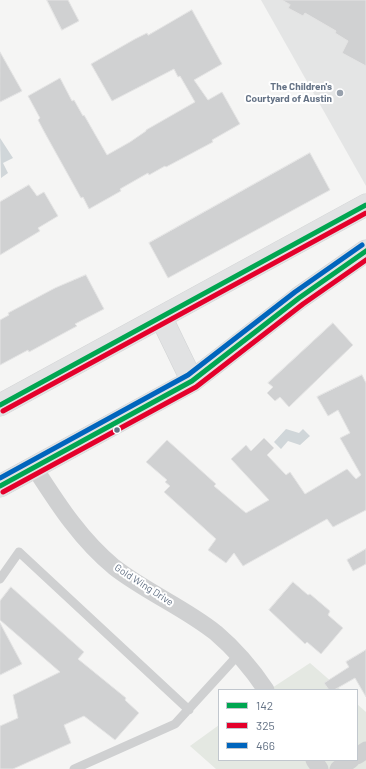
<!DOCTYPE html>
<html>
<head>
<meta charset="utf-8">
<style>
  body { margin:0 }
  #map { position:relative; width:366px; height:769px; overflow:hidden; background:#f5f5f4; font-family:Barlow,sans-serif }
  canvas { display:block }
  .legend { position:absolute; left:218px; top:689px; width:140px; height:72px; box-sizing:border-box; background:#fff; border:1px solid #c1c7ce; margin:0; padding:5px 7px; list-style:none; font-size:12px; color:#647285 }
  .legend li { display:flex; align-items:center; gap:8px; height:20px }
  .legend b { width:20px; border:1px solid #c1c7ce }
</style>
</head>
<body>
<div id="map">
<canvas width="366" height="769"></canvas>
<ul class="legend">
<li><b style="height:5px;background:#00a651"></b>142</li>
<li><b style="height:5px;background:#e4002b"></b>325</li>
<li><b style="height:5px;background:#0065bd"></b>466</li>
</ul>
</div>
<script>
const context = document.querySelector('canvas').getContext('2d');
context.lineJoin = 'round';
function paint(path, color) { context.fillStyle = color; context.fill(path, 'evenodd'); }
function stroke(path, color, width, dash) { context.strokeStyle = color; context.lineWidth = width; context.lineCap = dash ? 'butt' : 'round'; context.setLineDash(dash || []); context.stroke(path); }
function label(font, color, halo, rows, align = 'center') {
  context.font = font + ' Barlow,sans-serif'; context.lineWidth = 4; context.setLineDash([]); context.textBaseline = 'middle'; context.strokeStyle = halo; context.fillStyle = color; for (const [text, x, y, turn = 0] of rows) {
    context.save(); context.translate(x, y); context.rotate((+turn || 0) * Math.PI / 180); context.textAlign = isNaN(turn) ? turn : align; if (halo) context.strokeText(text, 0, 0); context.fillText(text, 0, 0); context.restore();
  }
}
paint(new Path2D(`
  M261 0H366V186Z`), '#e4e5e5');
paint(new Path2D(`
  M310 663 341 690H269Z
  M357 704 366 712V769H216L190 746 219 725V760H357Z`), '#e4e8e2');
paint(new Path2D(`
  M0 138 13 158 3 163 8 173 1 178Z
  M286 429 299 433 303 429 310 436 300 445 288 441 281 449 274 442Z`), '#d0d6d9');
const building = new Path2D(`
  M47 0H68L79 21 62 30Z
  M282 0H366V66L342 53 348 41 335 33 336 31 305 13 303 16 288 8 290 5Z
  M192 10 222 64 194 80 208 100 222 92 240 124 212 140 213 142 166 167 165 166 149 175 148 173 120 189 121 191 89 209 83 197 81 198 46 135 38 120 40 118 28 96 60 78 72 101 74 100 83 116 84 115 107 155 130 142 146 131V130L195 102 180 76 178 77 174 69 112 101 91 64 135 39 147 33 148 35Z
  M0 52 22 91 0 102Z
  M310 153 330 190 168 278 149 243Z
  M29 185 37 196 44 192 58 216 38 228 40 231 0 255V202Z
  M86 275 104 309 75 324 77 326 29 352 28 350 0 365V320L9 315 8 313 55 288Z
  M333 323 353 345 289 407 280 397 275 401 267 393 273 387 268 383Z
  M362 375 366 383V510L333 527 327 519 243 566 234 553 226 563 208 550 216 539 164 492 170 486 165 482 167 480 146 462 167 440 216 484 214 486 246 513 269 500 231 459 246 445 251 451 264 438 274 448 267 455 286 475 290 472 305 494 347 469 356 479 361 475 340 438 350 433 338 410 328 416 317 397Z
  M366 549V564L353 571 347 560Z
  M293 582 308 595 310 594 330 611 328 615 343 628 321 654 307 642 305 644 269 610Z
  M11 587 84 652 78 659 126 698 125 700 139 713 115 740 84 716 64 725 71 743 13 769H0V726L18 718 13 695 60 672 0 620V601Z
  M0 623 22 664 0 675Z
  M366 650V697L355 678 334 690H329L324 683 349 667 346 662Z`);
paint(building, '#d0d1d2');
stroke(building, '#e4e4e4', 1);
const secondary = new Path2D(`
  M161 317 192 381
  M0 405 366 205
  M0 486 192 381 299 298 366 251`);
stroke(secondary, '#d0d2d3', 23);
stroke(new Path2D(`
  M0 579 19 552 189 710
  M74 769 175 724 239 654`), '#cfd0d1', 9);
stroke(new Path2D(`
  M34 467C58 504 80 539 114 567 146 592 185 608 216 633 236 650 252 669 266 690
  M357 756 366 750
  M314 760 320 769
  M338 769 351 760`), '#cfd0d1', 17);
stroke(secondary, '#e1e2e3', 22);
stroke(new Path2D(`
  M0 405 366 205
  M0 486 192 381 299 298 366 251`), '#00a651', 5);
stroke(new Path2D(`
  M3 411 366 213
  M3 492 196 387 303 304 366 260`), '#e4002b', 5);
stroke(new Path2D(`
  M0 478 188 375 295 292 362 245`), '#0065bd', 5);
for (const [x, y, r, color] of [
  [340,93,4,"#97a0ac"],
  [117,430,3.5,"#647285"]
]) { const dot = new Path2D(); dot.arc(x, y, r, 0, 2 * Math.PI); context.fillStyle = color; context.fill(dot); stroke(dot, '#fff', 1.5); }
label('bold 10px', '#647285', '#fff', [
  ["The Children's",332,87],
  ["Courtyard of Austin",332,99]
], 'right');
label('10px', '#647285', '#fff', [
  ["Gold Wing Drive",144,585,33]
]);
</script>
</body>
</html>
